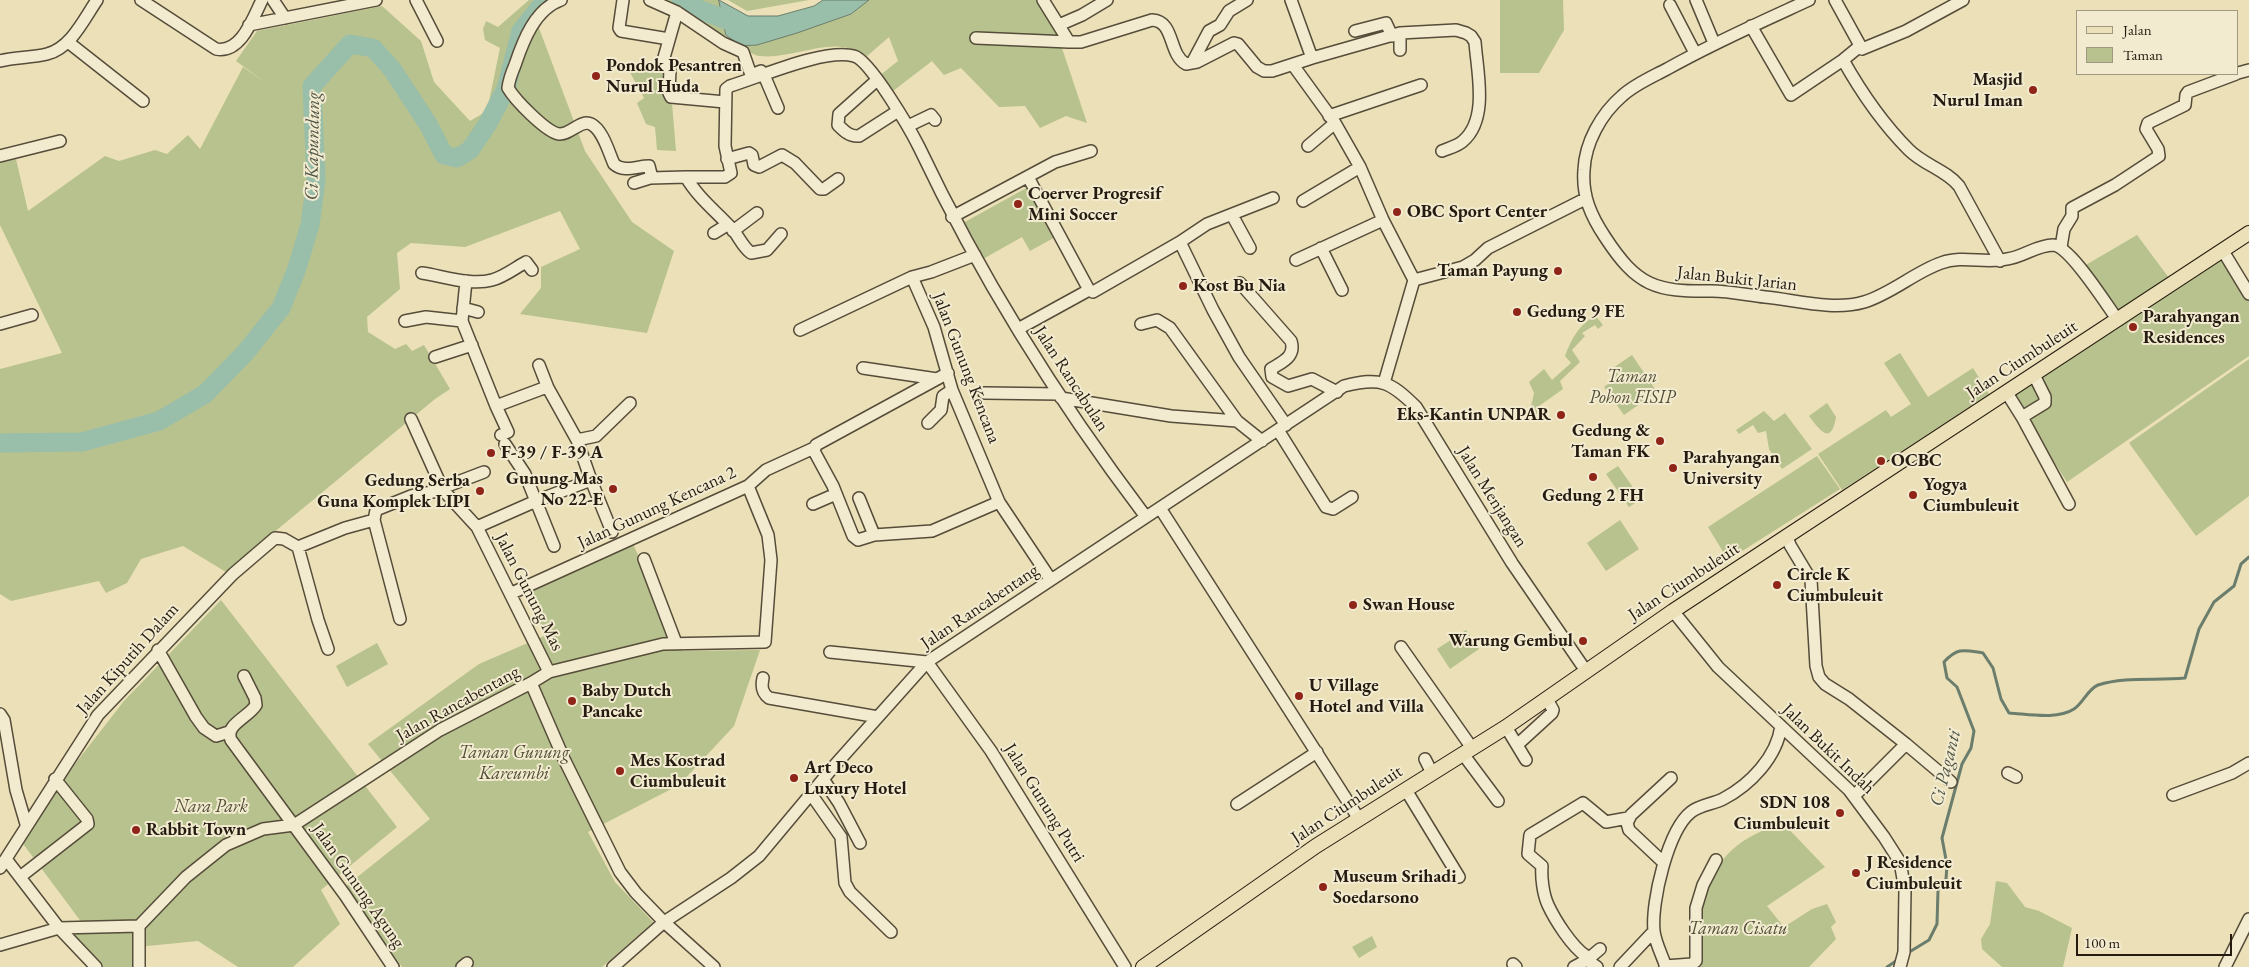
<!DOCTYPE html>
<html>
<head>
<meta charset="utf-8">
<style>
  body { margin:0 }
  #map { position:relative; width:2249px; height:967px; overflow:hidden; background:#ebe0b7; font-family:"EB Garamond",serif }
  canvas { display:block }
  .legend { position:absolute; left:2076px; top:10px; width:162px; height:65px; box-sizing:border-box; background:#f2ebd0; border:1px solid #a09883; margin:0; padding:6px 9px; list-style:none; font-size:15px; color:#251b10 }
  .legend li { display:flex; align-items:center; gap:10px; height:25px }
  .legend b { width:25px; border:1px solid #a09883 }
  .scale { position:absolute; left:2076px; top:934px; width:156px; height:22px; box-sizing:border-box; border:2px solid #251b10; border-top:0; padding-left:6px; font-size:15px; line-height:18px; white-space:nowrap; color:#251b10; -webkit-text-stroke:4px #f2ebd0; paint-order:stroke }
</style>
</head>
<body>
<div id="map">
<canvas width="2249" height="967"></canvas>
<ul class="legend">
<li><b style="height:6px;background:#ebe0b7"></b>Jalan</li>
<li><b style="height:14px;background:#b7c28e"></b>Taman</li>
</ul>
<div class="scale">100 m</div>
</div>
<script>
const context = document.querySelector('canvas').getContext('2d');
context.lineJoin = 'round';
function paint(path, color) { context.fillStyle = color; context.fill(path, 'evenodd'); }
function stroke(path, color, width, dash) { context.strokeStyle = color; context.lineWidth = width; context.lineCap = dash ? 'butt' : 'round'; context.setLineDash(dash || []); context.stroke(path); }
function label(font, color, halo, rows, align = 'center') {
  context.font = font + ' "EB Garamond",serif'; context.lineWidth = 4; context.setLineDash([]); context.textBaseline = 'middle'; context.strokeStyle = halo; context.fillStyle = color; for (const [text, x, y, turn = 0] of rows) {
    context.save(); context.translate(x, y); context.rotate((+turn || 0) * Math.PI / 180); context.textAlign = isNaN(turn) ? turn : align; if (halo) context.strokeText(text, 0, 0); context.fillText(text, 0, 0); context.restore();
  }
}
paint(new Path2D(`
  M529 0H557L536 20 585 151 632 222 674 251 647 333 520 314 541 288V267L580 249 560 211 465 247 411 243 397 253 400 289 367 317 368 332 395 349 406 344 412 351 424 345 450 389 435 399 226 572 183 546 141 559 127 583 106 593 99 581 11 601 0 594V369L62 353 0 225V163L16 159 28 211 105 156 119 161 155 150 167 154 188 135 200 149 243 67 266 83 236 61 257 31 382 6 421 41 434 82 470 121 487 111 500 48 485 40 483 29 486 21 498 27Z
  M663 0H719L727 44Z
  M728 0H809L747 11Z
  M869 0H1046L1087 123 1066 116 1040 128 1025 106 999 107 961 68 944 75 932 61 893 91 879 76 898 61 889 37 866 57C836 32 795 60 760 56 754 56 746 49 740 46L757 45 851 14Z
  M1500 0H1563L1564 30 1539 73H1500Z
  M626 65 669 69 667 84 672 103 676 151 657 150 655 127 646 124 637 103 644 98Z
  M1030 186 1057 236 1030 251 1022 237 983 259 963 223Z
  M2137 235 2175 286 2221 255 2249 297V356L2067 482 2010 394 2121 320 2084 266Z
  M1595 315 1603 325 1598 329 1595 325 1582 333 1585 336 1572 350 1580 362 1560 381 1563 389 1539 406 1537 414 1532 419 1529 416 1534 393 1529 382 1544 369 1552 380 1571 363 1565 356C1572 337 1579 326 1595 315Z
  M1900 353 1928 397 1973 368 1989 394 1842 490 1818 454 1886 410 1891 417 1911 404 1884 363Z
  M1632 355 1657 392 1624 415 1604 387 1615 379 1610 370Z
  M2249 359V496L2196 536 2129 443Z
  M1827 403 1836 417C1831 447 1819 429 1809 416Z
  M1764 411 1774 421 1785 413 1812 449 1782 469 1769 449 1766 431 1758 433 1753 425 1739 434 1736 430Z
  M1817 456 1840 489 1728 560 1708 527Z
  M1618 466 1641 499 1629 507 1606 474Z
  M1620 520 1639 549 1606 571 1587 543Z
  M633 544 682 651 760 650 734 726 679 785 588 832 615 882 653 922 602 967H402L346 886 430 819 368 744 479 664 544 636 529 590Z
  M221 600 397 827 321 890 340 924 293 967H238L198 941 137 947V967H101L68 932 88 931 18 837 124 701Z
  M1466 630 1479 649 1450 669 1437 649Z
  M377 643 388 664 347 687 336 666Z
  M1781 821 1825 867 1767 906 1784 927 1812 909 1827 904 1836 922 1831 927 1836 939 1809 967H1695C1699 926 1699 880 1732 850 1745 837 1766 830 1781 821Z
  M1996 881 2007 883 2025 907 2039 911 2072 928 2063 967H2002L1982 949 1981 939 1990 924Z
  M1372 936 1377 947 1359 958 1352 947Z`), '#b7c28e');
const water = new Path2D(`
  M719 0 748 16H778L814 6 823 0H869L851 14 797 33 757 45 740 46 726 35Z`);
paint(water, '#99beaa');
stroke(water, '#6b7d6c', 1);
stroke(new Path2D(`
  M1906 954 1929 940 1937 924 1938 890 1946 879 1947 865 1942 838 1962 764 1971 748 1974 731 1957 687 1947 678 1944 662C1958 647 1964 650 1983 653L1993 668 2001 699 2009 713C2028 714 2057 720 2074 709 2083 703 2088 689 2098 685 2126 676 2156 681 2185 678L2199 629 2214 602 2234 586 2241 564 2249 557
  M1887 967 1899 959`), '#6b7d6c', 3);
stroke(new Path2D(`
  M681 0 698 9 746 27
  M0 443 82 442 159 421 205 394 245 353 281 308 296 271 310 225 316 181 312 86 350 44 373 48 392 69 428 124 444 155 457 158 470 150 487 125 506 89 521 31 546 0`), '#99beaa', 19);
const minor = new Path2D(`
  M141 0 216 49C241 54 253 18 262 0
  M273 0 285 18
  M416 0 437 41
  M561 0C535 9 523 41 515 65 512 72 509 80 508 88 515 100 546 132 559 134 570 135 581 119 591 124 603 130 609 153 614 164 624 173 637 166 649 166L652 178
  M623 0 619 28 621 31 669 39
  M650 0 677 12 663 61 670 69 669 93 671 97 725 102
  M1043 0 1069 42H1081L1152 20C1175 21 1168 54 1186 64L1197 62 1234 43 1238 44 1257 67 1264 71H1272L1312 58 1400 33 1456 30 1466 33 1471 36 1475 42C1477 71 1489 119 1463 141 1458 146 1449 148 1442 151
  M1291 0 1312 58
  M1696 0 1714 43
  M1809 0C1761 22 1713 43 1667 69 1652 77 1635 84 1622 96 1601 114 1585 143 1584 170 1582 196 1591 216 1605 237 1637 286 1655 292 1712 291 1729 291 1747 295 1765 297 1796 300 1833 311 1864 302 1891 294 1915 272 1941 263 1963 255 1985 264 2007 259 2023 257 2037 245 2053 245 2070 246 2106 304 2117 319
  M1835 0 1862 49 1906 31 1963 0
  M1670 5 1695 53
  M677 12 723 43 743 52 751 75 761 71
  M249 25 376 0
  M1059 25 1082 15 1107 0
  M1751 26 1791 95 1843 60 1860 46
  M1355 31 1386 23 1392 36
  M976 38 1069 42
  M68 42 143 101
  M1400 50V33
  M1843 60C1861 92 1883 124 1909 150 1924 165 1946 170 1959 186L2000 261
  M0 61C15 57 31 58 47 54 71 48 84 19 97 0
  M1192 63 1209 31 1220 25 1229 11 1247 0
  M1293 65 1335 123 1360 167 1383 220 1414 280 1384 383
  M2238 73 2249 70
  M764 75 778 108
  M877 80 839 114 838 125C844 131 850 137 859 136L898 111
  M1329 116 1421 85
  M908 126 931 115 935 120
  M1308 146 1335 123
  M0 156 60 141
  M727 159 749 153 752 155 754 165 759 167 782 155 795 163 820 189H824L838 179
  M1028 177 1089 290
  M634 183 650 178 686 177
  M1303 201 1360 167
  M1232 215 1250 248
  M952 217 1055 162 1091 151
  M733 231 757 213
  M714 233 727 225
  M781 234 767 250 751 253C743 247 740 239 734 231 718 213 698 198 686 177H725L731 173 725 146 726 89 730 86C760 77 825 48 854 56 870 60 911 131 919 147 981 278 1059 402 1146 517
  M1180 242 1213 310 1239 357 1286 425
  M2061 247 2064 229 2072 216V208L2115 185 2159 156 2158 149 2146 129 2148 123 2185 105 2186 95 2188 92 2236 74
  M1321 248 1342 290
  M2223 251 2249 294
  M1296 260 1383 220
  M422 273C443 276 471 286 492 280 504 277 515 268 526 262L532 270
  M912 277 934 327 952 390 999 502 1051 580
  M1414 280 1463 267 1475 260 1488 248 1585 199
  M466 281 462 321 496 406 544 388H548L577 440 591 480
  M1240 283 1291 341C1296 357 1282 362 1271 369L1272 377 1288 386 1312 379 1337 392
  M463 308 478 312
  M405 321 426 317 462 321
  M0 324 32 315
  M1141 324 1157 320 1170 328 1237 421 1262 441
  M1018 329 1089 290 1093 292 1180 242 1207 224 1273 198
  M800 330 912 277 931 272 975 255
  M435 357 472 345
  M539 365 548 388
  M863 368 937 379
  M948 373 816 445 814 451 833 486 853 536 858 540 874 535 932 531 999 502
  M984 393 1059 394
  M2007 393 2022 417 2069 504
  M1061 398 1171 416 1237 421
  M496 406 508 432 501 435
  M2022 417 2045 403V397L2034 375
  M411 419 443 490 477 527 549 672
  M928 423 941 410 943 396 952 390
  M1278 430 1326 507 1333 509 1352 497
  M577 440 596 436 630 403
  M505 444 525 474 554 546
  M442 488 484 472
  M859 498 874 535
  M813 504 836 494
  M1160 508 1359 819
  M477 527 536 501 591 480 612 532
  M1787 537 1790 545 1811 580 1816 666 1819 677 1825 684 1849 699 1906 744
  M644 559 676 643
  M512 593 748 486 766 470 814 448
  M1673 611 1718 667 1849 790 1884 837 1900 862 1905 890 1904 952 1900 967
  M400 619 374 520 376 510 411 496 443 490
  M1401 647 1472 748
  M328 649 318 620 298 547 345 528 374 520
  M158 650 196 717 204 728 216 736 229 732
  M830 652 927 662 991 751 1125 967
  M244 676 255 698 256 705C249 717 224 725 231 740L345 895 393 967
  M763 678C761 687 762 693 769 698L878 717
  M531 683 564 759 620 872 636 893 664 922 714 967
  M0 714 4 720 16 790 26 824
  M1506 727 1526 760
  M1517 745 1552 713 1553 710 1547 699
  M1463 754 1498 801
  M1425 759 1432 773
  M2008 773 2016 777
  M823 779 839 803 860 843
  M1406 790 1459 877
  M811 794 841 837 845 883 850 892 891 932
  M2173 795 2232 773 2249 763
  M1854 796 1906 744 1951 782
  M1237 804 1317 752
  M6 859 59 928 96 967
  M1664 863 1629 830 1627 823 1631 815 1671 778
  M0 868 98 715 233 574 275 538 284 539 298 547
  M20 877 88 824 87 819 55 779
  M0 945 59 928 139 926 186 877 226 845 263 829 294 825 440 730 531 683 549 672 663 644 765 642 771 560 768 535 748 486
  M1586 956C1572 947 1555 920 1548 905 1543 894 1541 877 1542 866L1528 854 1530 835 1583 803 1606 822 1628 818
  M1587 960 1600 949
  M1513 964 1516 967
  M1665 966 1692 964 1696 961V908L1703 885 1716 860
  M139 967V926
  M462 967 467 963
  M613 967 664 922 731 878 759 856 835 765 927 662 1344 386C1380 377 1390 381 1416 407L1512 563 1586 671
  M1574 967 1587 960 1597 967
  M1620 967 1654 931
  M1666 967C1662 955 1655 942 1654 931 1651 902 1668 830 1691 812 1700 805 1713 804 1723 799 1750 785 1777 757 1781 726
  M2225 967 2249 919`);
const major = new Path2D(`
  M1143 967 1316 846 1506 727 1673 611 2249 233`);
stroke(minor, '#564c3a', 14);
stroke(major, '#251b10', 16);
stroke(minor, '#f2ebd0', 11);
stroke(major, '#ebe0b7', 14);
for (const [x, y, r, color] of [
  [596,76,5,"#8f2418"],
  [2033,90,5,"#8f2418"],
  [1018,204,5,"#8f2418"],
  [1397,212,5,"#8f2418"],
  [1558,271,5,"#8f2418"],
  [1183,286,5,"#8f2418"],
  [1517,312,5,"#8f2418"],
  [2133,327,5,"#8f2418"],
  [1561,415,5,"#8f2418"],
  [1660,441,5,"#8f2418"],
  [491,453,5,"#8f2418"],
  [1881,461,5,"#8f2418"],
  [1673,468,5,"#8f2418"],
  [1593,477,5,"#8f2418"],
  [613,489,5,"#8f2418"],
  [480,491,5,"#8f2418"],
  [1913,495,5,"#8f2418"],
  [1777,585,5,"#8f2418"],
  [1353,605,5,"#8f2418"],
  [1583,641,5,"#8f2418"],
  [1299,696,5,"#8f2418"],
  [572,701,5,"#8f2418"],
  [620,771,5,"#8f2418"],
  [794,778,5,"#8f2418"],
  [1840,813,5,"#8f2418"],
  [136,830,5,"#8f2418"],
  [1856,873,5,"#8f2418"],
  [1323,887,5,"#8f2418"]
]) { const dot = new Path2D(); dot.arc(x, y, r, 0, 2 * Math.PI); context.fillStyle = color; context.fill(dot); stroke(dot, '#f2ebd0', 2); }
label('bold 18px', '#251b10', '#f2ebd0', [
  ["Pondok Pesantren",606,66],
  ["Nurul Huda",606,87],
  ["Masjid",2023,80,"right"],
  ["Nurul Iman",2023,101,"right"],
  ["Coerver Progresif",1028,194],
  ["Mini Soccer",1028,215],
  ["OBC Sport Center",1407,212],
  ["Taman Payung",1548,271,"right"],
  ["Kost Bu Nia",1193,286],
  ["Gedung 9 FE",1527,312],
  ["Parahyangan",2143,317],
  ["Residences",2143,338],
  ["Eks-Kantin UNPAR",1551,415,"right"],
  ["Gedung &",1650,431,"right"],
  ["Taman FK",1650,452,"right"],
  ["F-39 / F-39 A",501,453],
  ["Parahyangan",1683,458],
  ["University",1683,479],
  ["OCBC",1891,461],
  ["Gunung Mas",603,479,"right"],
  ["No 22-E",603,500,"right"],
  ["Gedung Serba",470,481,"right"],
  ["Guna Komplek LIPI",470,502,"right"],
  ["Yogya",1923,485],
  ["Ciumbuleuit",1923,506],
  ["Gedung 2 FH",1593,496,"center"],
  ["Circle K",1787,575],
  ["Ciumbuleuit",1787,596],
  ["Swan House",1363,605],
  ["Warung Gembul",1573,641,"right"],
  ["U Village",1309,686],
  ["Hotel and Villa",1309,707],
  ["Baby Dutch",582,691],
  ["Pancake",582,712],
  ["Mes Kostrad",630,761],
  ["Ciumbuleuit",630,782],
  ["Art Deco",804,768],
  ["Luxury Hotel",804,789],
  ["SDN 108",1830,803,"right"],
  ["Ciumbuleuit",1830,824,"right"],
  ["Rabbit Town",146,830],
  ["J Residence",1866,863],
  ["Ciumbuleuit",1866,884],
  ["Museum Srihadi",1333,877],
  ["Soedarsono",1333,898]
], 'left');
label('18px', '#251b10', '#f2ebd0', [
  ["Jalan Bukit Jarian",1737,279,6],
  ["Jalan Ciumbuleuit",2022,360,-33],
  ["Jalan Gunung Kencana",966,368,69],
  ["Jalan Rancabulan",1071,379,57],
  ["Jalan Menjangan",1492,497,58],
  ["Jalan Gunung Kencana 2",657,508,-25],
  ["Jalan Ciumbuleuit",1684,582,-33],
  ["Jalan Gunung Mas",529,592,63],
  ["Jalan Rancabentang",980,607,-34],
  ["Jalan Kiputih Dalam",128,659,-48],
  ["Jalan Rancabentang",458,704,-29],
  ["Jalan Bukit Indah",1828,749,44],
  ["Jalan Gunung Putri",1044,803,58],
  ["Jalan Ciumbuleuit",1347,805,-33],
  ["Jalan Gunung Agung",358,886,55]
]);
label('italic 18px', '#514d36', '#f2ebd0', [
  ["Taman",1632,377],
  ["Pohon FISIP",1632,398],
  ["Taman Gunung",514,753],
  ["Kareumbi",514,774],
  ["Nara Park",211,807],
  ["Taman Cisatu",1738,929]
]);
label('italic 19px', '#4e5446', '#f2ebd0', [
  ["Ci Kapundung",313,146,-89],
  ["Ci Paganti",1946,768,-76]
]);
</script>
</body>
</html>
